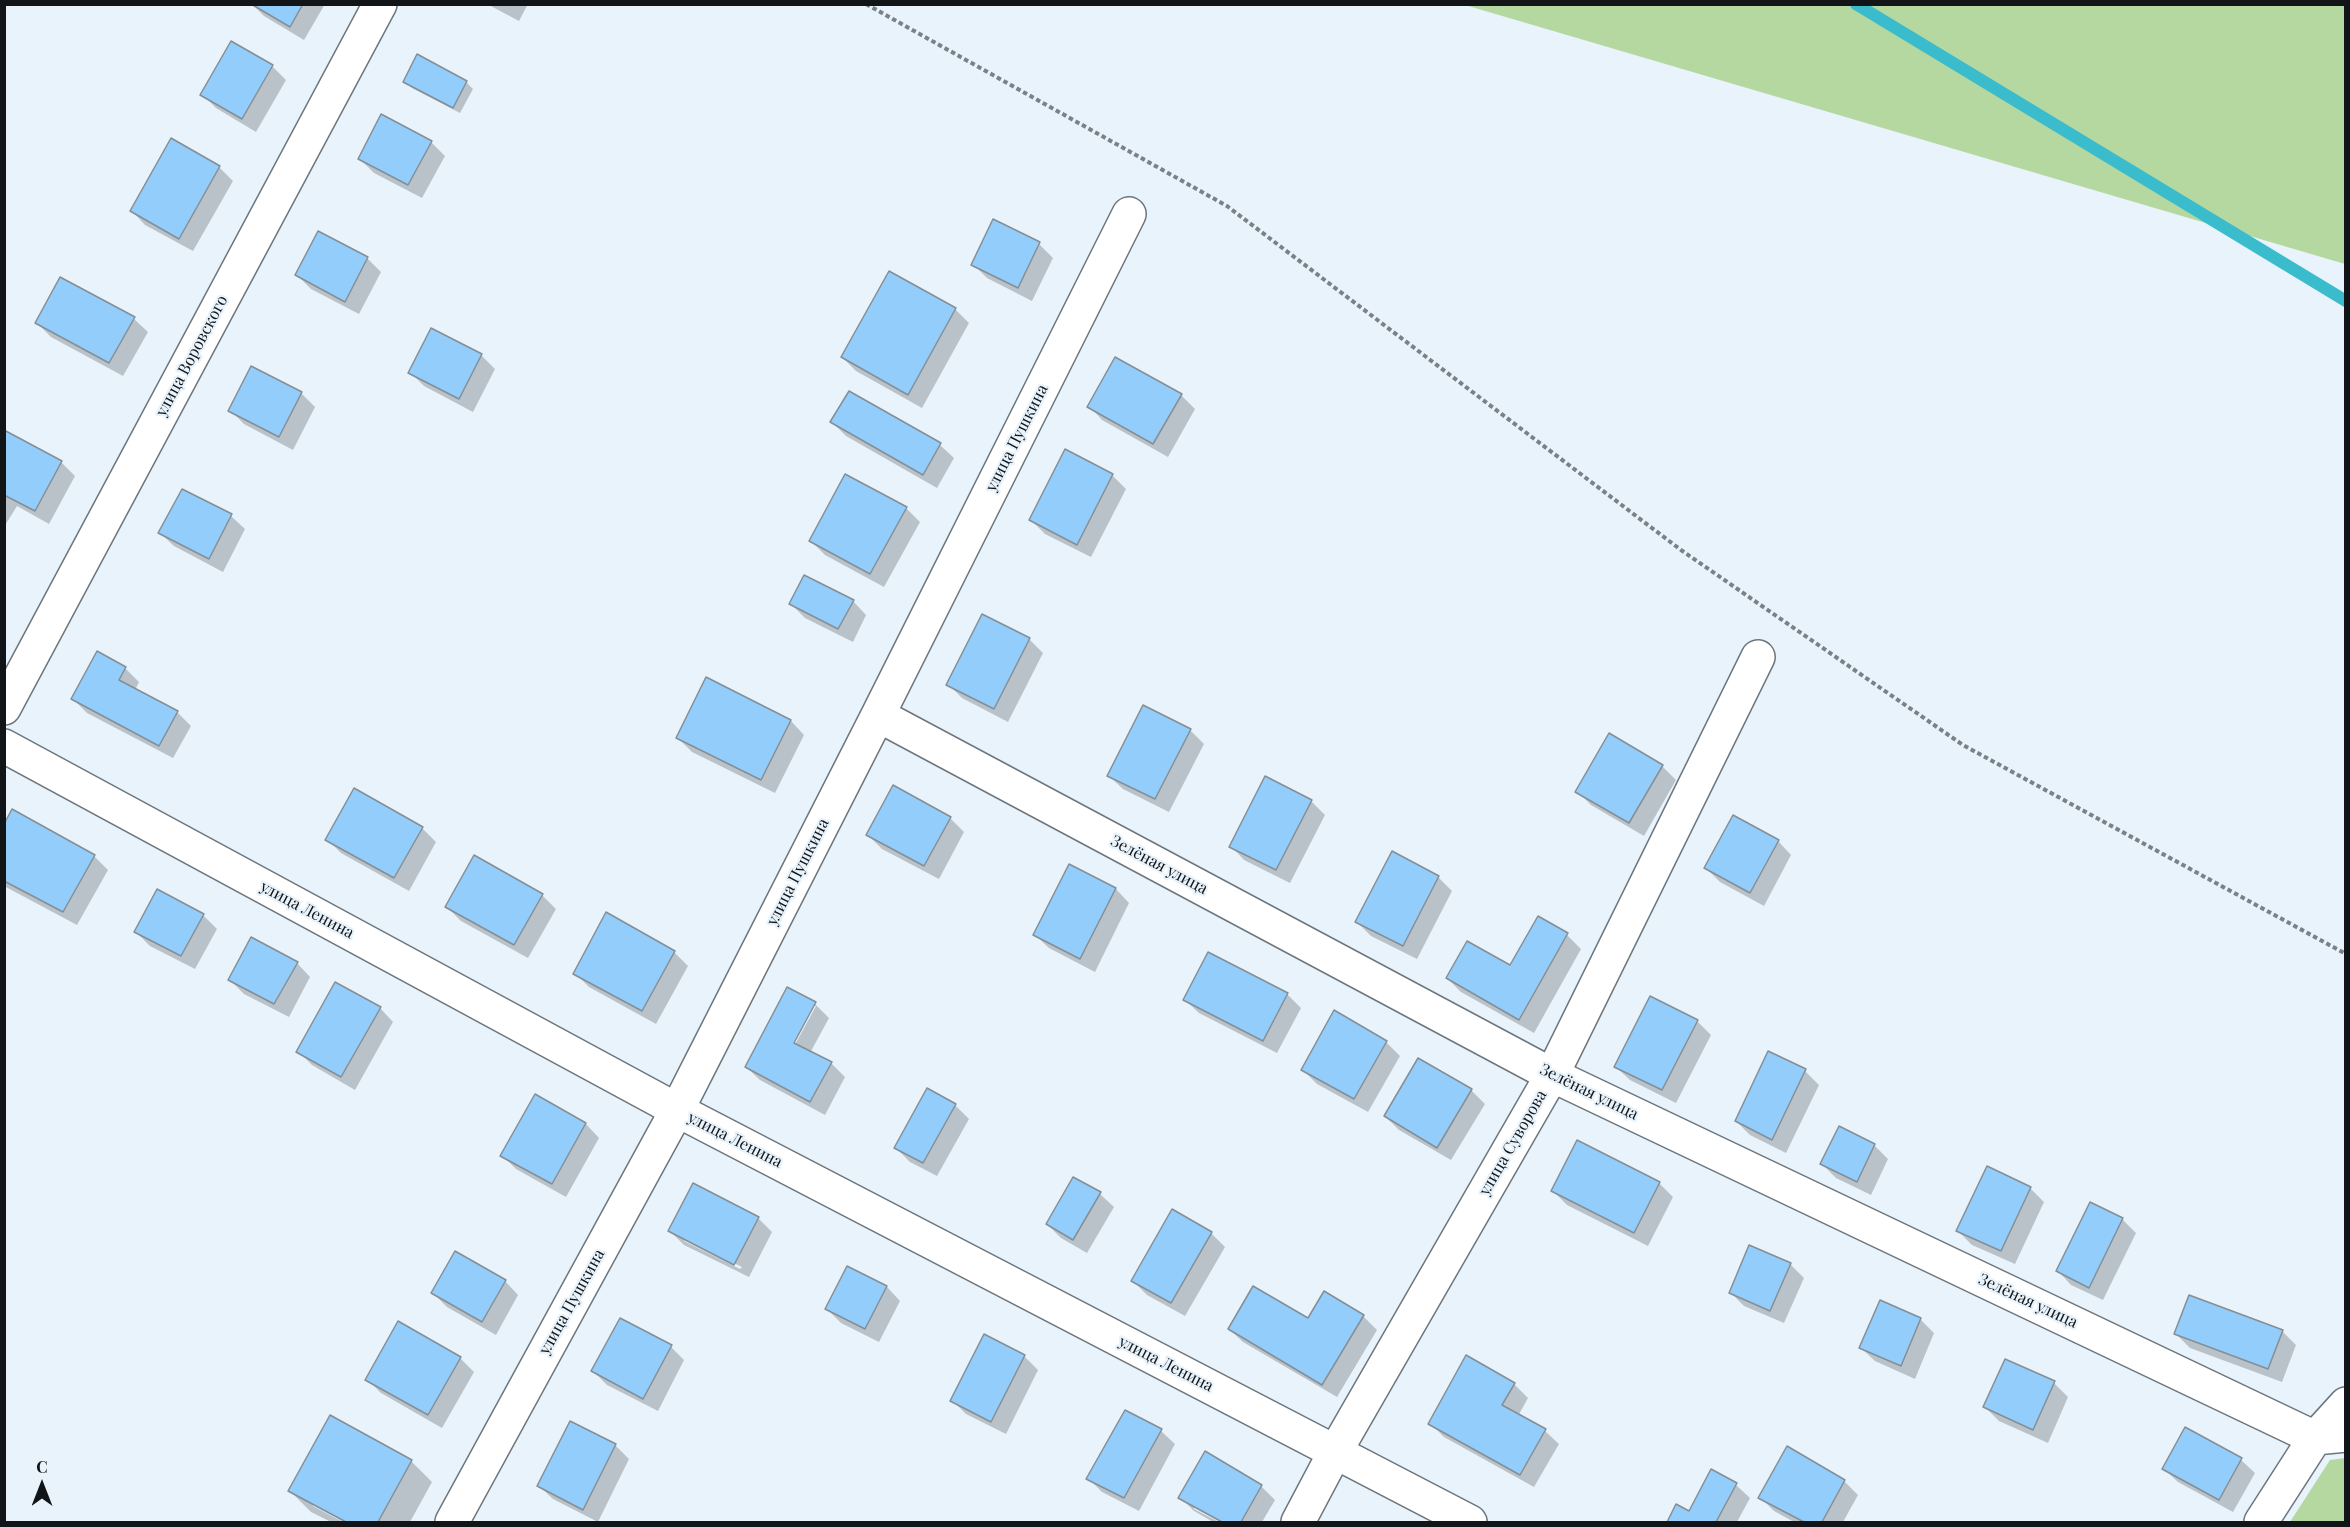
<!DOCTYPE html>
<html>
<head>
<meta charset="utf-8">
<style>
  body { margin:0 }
  #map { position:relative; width:2350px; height:1527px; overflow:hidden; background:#e8f3fb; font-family:"Playfair Display",serif }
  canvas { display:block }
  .frame { position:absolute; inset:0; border:6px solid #121518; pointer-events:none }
  .north { position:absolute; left:12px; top:1455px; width:60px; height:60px; -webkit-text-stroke:4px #e8f3fb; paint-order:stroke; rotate:0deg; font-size:16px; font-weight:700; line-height:24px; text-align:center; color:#121518 }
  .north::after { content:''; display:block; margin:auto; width:21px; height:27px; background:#121518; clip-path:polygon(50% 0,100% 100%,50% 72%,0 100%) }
</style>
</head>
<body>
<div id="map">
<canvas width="2350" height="1527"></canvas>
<div class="frame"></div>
<div class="north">С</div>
</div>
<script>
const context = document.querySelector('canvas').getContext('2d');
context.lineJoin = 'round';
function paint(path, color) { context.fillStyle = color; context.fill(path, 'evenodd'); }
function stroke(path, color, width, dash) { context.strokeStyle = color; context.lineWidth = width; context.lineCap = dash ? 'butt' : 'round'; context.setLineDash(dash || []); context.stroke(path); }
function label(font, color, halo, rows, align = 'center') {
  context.font = font + ' "Playfair Display",serif'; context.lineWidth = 4.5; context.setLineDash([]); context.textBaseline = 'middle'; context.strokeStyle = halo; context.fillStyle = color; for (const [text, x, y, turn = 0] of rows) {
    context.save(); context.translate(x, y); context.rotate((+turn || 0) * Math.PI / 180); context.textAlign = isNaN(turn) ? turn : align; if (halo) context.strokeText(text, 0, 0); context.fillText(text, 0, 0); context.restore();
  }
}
paint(new Path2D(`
  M1465 5H2345V264Z
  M2345 1458V1522H2290L2330 1460Z`), '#b4d8a0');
paint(new Path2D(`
  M252 4H325L304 40 264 16Z
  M487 4H528L519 21Z
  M232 43 272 66 286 80 256 132 216 108 202 94Z
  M405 81 466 82 473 89 460 113 412 88Z
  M431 142 445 156 422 198 374 173 360 159Z
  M219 167 233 181 193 251 145 225 132 211Z
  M319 233 367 258 381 272 359 314 311 289 297 275Z
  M1039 244 1053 258 1032 301 987 278 973 264Z
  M955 309 969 323 922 408 856 371 842 357Z
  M134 319 148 332 123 376 51 337 37 323Z
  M481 355 495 369 473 412 424 386 410 372Z
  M301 393 315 407 293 450 244 424 230 410Z
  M849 393 940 445 954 458 937 488 846 436 832 422Z
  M1181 395 1195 409 1168 457 1102 420 1089 406Z
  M4 431 61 462 75 476 49 524 17 506 4 527Z
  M1112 475 1126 489 1091 557 1045 534 1031 520Z
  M182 491 231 516 245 529 223 572 174 546 160 533Z
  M906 508 920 522 884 587 825 555 811 541Z
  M853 601 866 615 853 642 805 618 791 604Z
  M1029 639 1043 653 1008 722 962 698 948 684Z
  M125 668 139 682 135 690 177 712 191 726 173 758 87 713 73 699Z
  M707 679 791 721 804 735 775 793 692 752 678 738Z
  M1190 730 1204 744 1169 812 1123 789 1109 776Z
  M1662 766 1676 780 1644 836 1591 805 1577 791Z
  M1266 778 1311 801 1325 815 1290 883 1244 860 1231 846Z
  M355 790 422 828 436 842 409 891 341 853 327 839Z
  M950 818 964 832 939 879 882 849 868 835Z
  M4 827 94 856 108 870 77 925 4 886Z
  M1778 841 1791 855 1764 906 1720 882 1706 868Z
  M1069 866 1116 889 1129 903 1095 972 1049 948 1035 935Z
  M1438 877 1452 891 1417 959 1371 936 1357 922Z
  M542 895 556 909 528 958 461 921 447 907Z
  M203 915 217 929 195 969 150 946 136 932Z
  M1538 918 1567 935 1581 949 1534 1033 1461 992 1447 978 1511 967Z
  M674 952 688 966 656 1024 589 987 575 973Z
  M297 963 310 977 289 1017 244 994 230 980Z
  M788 989 815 1004 829 1018 810 1053 831 1063 845 1077 825 1115 760 1080 746 1067ZM812 1006H816L792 1050 790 1048Z
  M1287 994 1301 1008 1277 1053 1199 1013 1185 1000Z
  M380 1008 393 1022 355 1090 312 1065 298 1051Z
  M1697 1021 1711 1035 1676 1103 1630 1080 1616 1067Z
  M1386 1042 1400 1056 1368 1112 1317 1084 1303 1070Z
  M1769 1053 1805 1071 1819 1085 1786 1153 1750 1135 1736 1121Z
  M1471 1090 1485 1104 1451 1160 1399 1130 1385 1116Z
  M536 1096 586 1124 599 1138 566 1197 516 1169 502 1155Z
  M955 1105 969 1119 937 1176 910 1162 896 1148Z
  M1874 1145 1888 1159 1871 1195 1836 1178 1822 1164Z
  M1659 1183 1673 1197 1648 1246 1567 1205 1553 1191Z
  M2030 1188 2044 1202 2015 1264 1972 1245 1958 1231Z
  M1100 1194 1114 1207 1087 1253 1061 1238 1047 1224Z
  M758 1218 772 1232 749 1277 684 1245 670 1231ZM684 1238 742 1267 740 1269 684 1241Z
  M2122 1219 2136 1233 2103 1300 2071 1285 2058 1271Z
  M1211 1233 1225 1247 1185 1316 1147 1295 1133 1281Z
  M1790 1264 1804 1278 1784 1323 1744 1306 1730 1292Z
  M848 1268 887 1287 900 1301 879 1342 841 1323 827 1309Z
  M505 1281 518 1295 496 1335 447 1307 433 1293Z
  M1363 1316 1377 1330 1337 1397 1243 1342 1229 1329Z
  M1920 1319 1934 1333 1915 1379 1875 1361 1861 1348Z
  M2282 1331 2296 1345 2282 1382 2190 1348 2176 1334Z
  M671 1347 684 1360 658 1411 607 1385 593 1371Z
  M1024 1356 1038 1370 1006 1434 966 1414 952 1400Z
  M460 1358 474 1372 442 1428 381 1393 367 1379Z
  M2006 1361 2054 1383 2068 1397 2048 1443 1999 1421 1985 1407Z
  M1514 1384 1528 1398 1518 1416 1545 1431 1559 1444 1534 1487 1444 1437 1430 1423Z
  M1125 1412 1161 1431 1175 1444 1139 1511 1102 1492 1088 1478Z
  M330 1417 412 1462 432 1482 410 1522H349L313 1503V1506L343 1522H331L311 1512 290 1491Z
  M615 1445 629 1459 598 1522 553 1499 539 1486Z
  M2241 1460 2255 1473 2233 1512 2178 1482 2164 1469Z
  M1844 1481 1858 1495 1843 1522H1794L1774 1511 1760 1497Z
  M1736 1485 1750 1498 1737 1522H1668L1677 1506 1689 1513Z
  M1261 1486 1275 1500 1262 1522H1225L1194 1505V1509L1219 1522H1213L1194 1511 1180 1497Z`), '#0003');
stroke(new Path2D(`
  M1856 4 2346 301`), '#3bbccd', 12);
const building = new Path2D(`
  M251 4H303L290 27Z
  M231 41 273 65 242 119 200 95Z
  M417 54 467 81 453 108 403 82Z
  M381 114 432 141 408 185 358 159Z
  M171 138 220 166 179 239 130 211Z
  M993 219 1040 242 1018 288 971 265Z
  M318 231 368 257 345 302 295 275Z
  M889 271 956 308 908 395 841 357Z
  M60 277 135 317 109 363 35 323Z
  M431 328 482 354 459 399 408 373Z
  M1115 357 1182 394 1153 444 1087 407Z
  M251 366 302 392 279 437 228 411Z
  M849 391 941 443 923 475 830 422Z
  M4 430 62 461 35 511 4 495Z
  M1065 449 1113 474 1077 545 1029 520Z
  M845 474 907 507 870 574 809 541Z
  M182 489 232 514 209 559 158 533Z
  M804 575 854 600 838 629 789 604Z
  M982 614 1030 638 994 709 946 685Z
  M97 651 126 667 119 680 178 711 159 746 71 699Z
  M706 677 791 720 761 780 676 738Z
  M1143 705 1191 729 1155 799 1107 776Z
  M1609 733 1663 765 1629 823 1575 792Z
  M1265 776 1312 800 1276 870 1229 847Z
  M893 785 951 817 924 866 866 835Z
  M354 788 423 827 394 878 325 840Z
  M12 809 95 855 63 912 4 881V824Z
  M1733 815 1779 840 1750 893 1704 868Z
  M1392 851 1439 876 1403 946 1355 922Z
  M474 855 543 894 514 945 445 907Z
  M1069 864 1116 888 1080 959 1033 935Z
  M157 889 204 914 181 956 134 932Z
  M606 912 675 951 642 1011 573 974Z
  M1538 916 1568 933 1519 1020 1446 978 1467 941 1510 965Z
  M251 937 298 962 274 1004 228 980Z
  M1208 952 1288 993 1263 1041 1183 1000Z
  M335 982 381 1007 341 1077 296 1052Z
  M787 987 816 1002 794 1043 832 1062 810 1102 745 1067Z
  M1650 996 1698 1020 1662 1090 1614 1067Z
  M1334 1010 1387 1041 1354 1099 1301 1070Z
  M1768 1051 1806 1069 1772 1140 1735 1121Z
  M1418 1058 1472 1089 1437 1148 1384 1116Z
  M927 1088 956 1104 923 1163 894 1148Z
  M535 1094 586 1123 552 1184 500 1156Z
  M1839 1126 1875 1144 1857 1182 1820 1164Z
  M1577 1140 1660 1182 1634 1233 1551 1191Z
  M1987 1166 2031 1187 2001 1251 1956 1231Z
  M1073 1177 1101 1192 1073 1240 1046 1224Z
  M693 1183 759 1217 734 1265 668 1231Z
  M2090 1202 2123 1218 2089 1288 2056 1271Z
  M1172 1209 1212 1232 1171 1303 1131 1281Z
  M1749 1245 1791 1263 1770 1311 1729 1293Z
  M455 1251 506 1280 482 1322 431 1293Z
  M847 1266 887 1286 865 1329 825 1309Z
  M1253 1286 1308 1318 1324 1291 1364 1315 1322 1385 1228 1329Z
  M2189 1295 2283 1330 2268 1369 2174 1334Z
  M1880 1300 1921 1318 1901 1366 1859 1348Z
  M620 1318 672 1345 643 1399 591 1371Z
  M398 1321 461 1357 428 1415 365 1380Z
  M984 1334 1025 1355 991 1422 950 1401Z
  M1466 1355 1515 1383 1502 1405 1546 1429 1520 1475 1428 1424Z
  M2005 1359 2055 1381 2033 1430 1983 1407Z
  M1125 1410 1162 1429 1124 1498 1086 1479Z
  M330 1415 412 1460 378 1522H346L288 1491Z
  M570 1421 616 1444 583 1510 537 1486Z
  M2185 1427 2242 1458 2219 1500 2162 1469Z
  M1787 1446 1845 1480 1822 1522H1804L1758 1498Z
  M1205 1451 1262 1485 1241 1522H1222L1178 1498Z
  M1711 1469 1737 1483 1716 1522H1667L1676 1504 1689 1511Z`);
paint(building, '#92cdfb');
stroke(building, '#858e95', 1.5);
const minor = new Path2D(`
  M4 708 380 4
  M878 715 1552 1075 2315 1438 2346 1435
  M4 746 677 1110 1470 1522
  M452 1522 677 1110 878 715 1129 214
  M1298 1522 1335 1452 1552 1075 1758 657
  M2261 1522 2315 1438 2346 1404`);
stroke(minor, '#6d767d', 36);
stroke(new Path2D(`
  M866 4 1227 206 1681 550 1963 745 2346 954`), '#7a8187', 4, [4.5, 3]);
stroke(minor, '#fff', 33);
label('16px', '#121518', '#e8f3fb', [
  ["улица Воровского",192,356,-62],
  ["улица Пушкина",1017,438,-63],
  ["Зелёная улица",1159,865,28],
  ["улица Пушкина",798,872,-63],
  ["улица Ленина",307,910,28],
  ["Зелёная улица",1589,1092,26],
  ["улица Ленина",735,1140,27],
  ["улица Суворова",1513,1143,-60],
  ["Зелёная улица",2028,1301,25],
  ["улица Пушкина",572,1302,-61],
  ["улица Ленина",1166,1364,27]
]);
</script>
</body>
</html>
